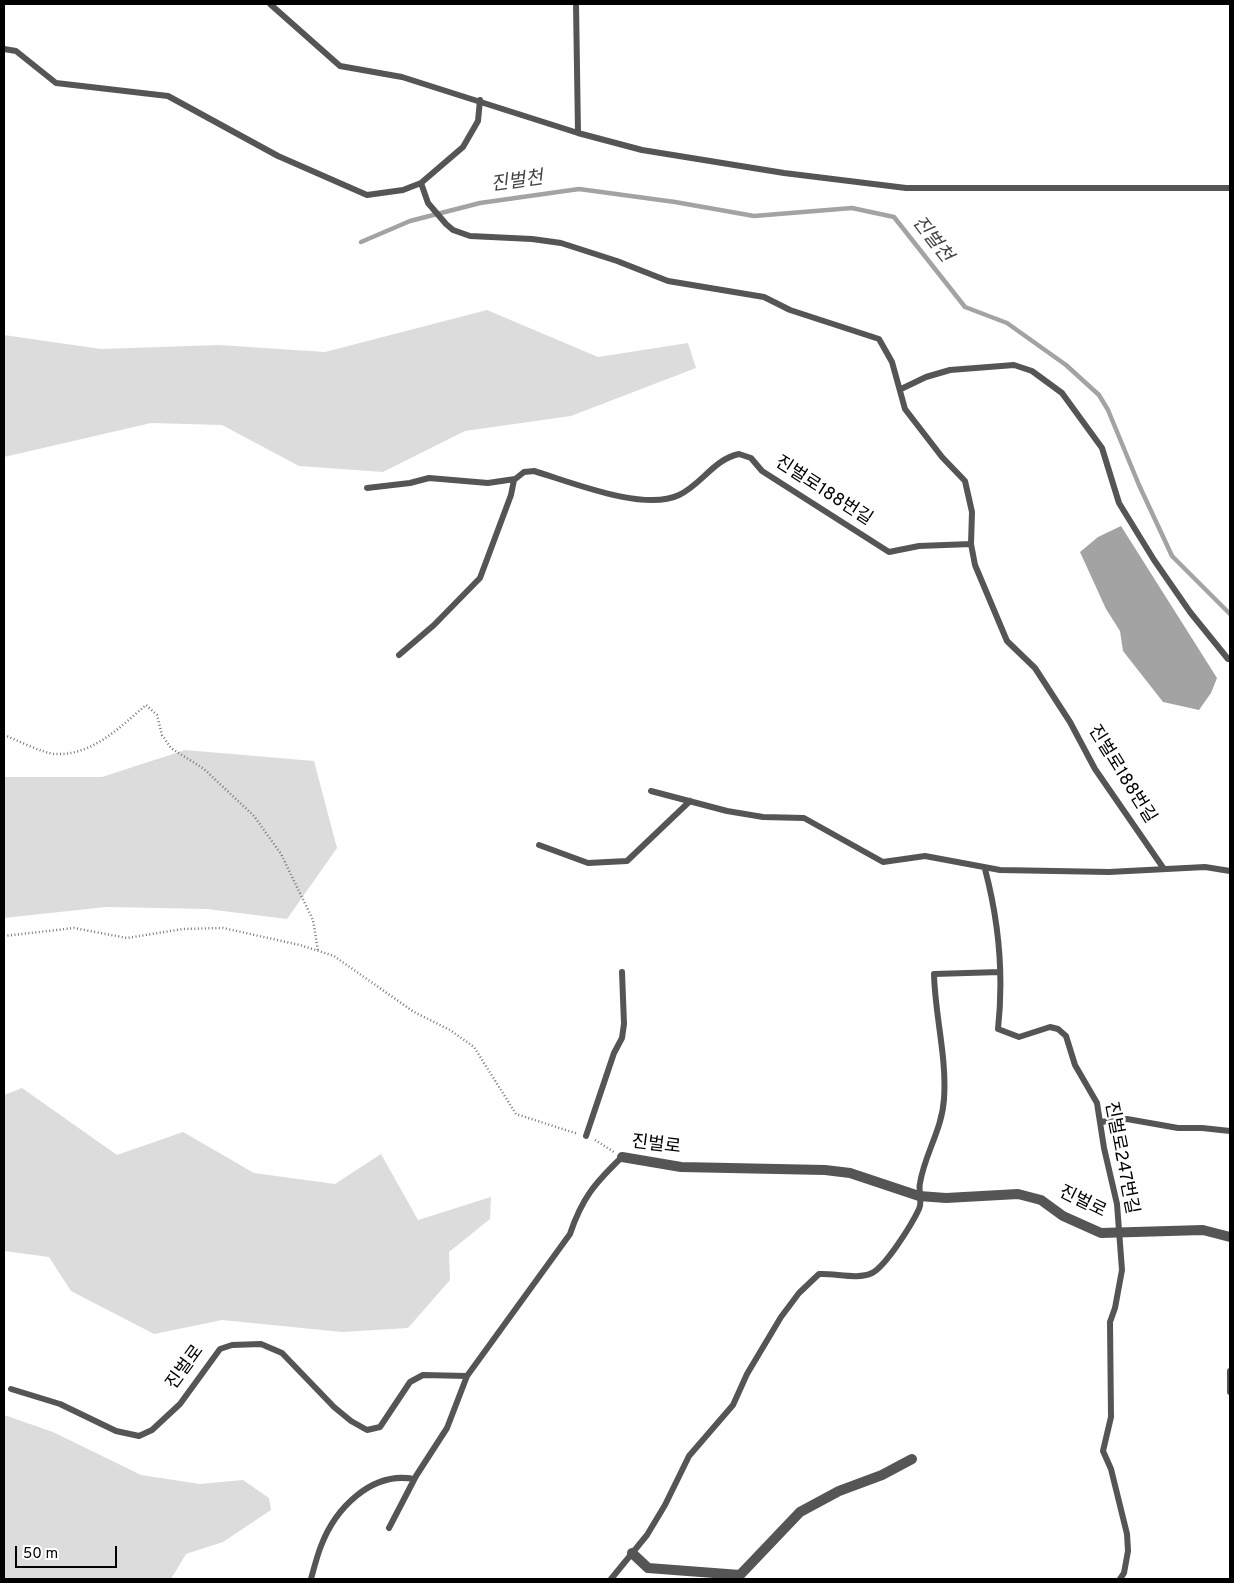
<!DOCTYPE html>
<html>
<head>
<meta charset="utf-8">
<style>
  body { margin:0 }
  #map { position:relative; width:1234px; height:1583px; overflow:hidden; background:#fff; font-family:Overpass,sans-serif }
  canvas { display:block }
  .frame { position:absolute; inset:0; border:5px solid #000; pointer-events:none }
  .scale { position:absolute; left:15px; top:1546px; width:102px; height:22px; box-sizing:border-box; border:2px solid #000; border-top:0; padding-left:6px; font-size:15px; line-height:18px; white-space:nowrap; color:#000; -webkit-text-stroke:4px #fff; paint-order:stroke }
</style>
</head>
<body>
<div id="map">
<canvas width="1234" height="1583"></canvas>
<div class="frame"></div>
<div class="scale">50 m</div>
</div>
<script>
const context = document.querySelector('canvas').getContext('2d');
context.lineJoin = 'round';
function paint(path, color) { context.fillStyle = color; context.fill(path, 'evenodd'); }
function stroke(path, color, width, dash) { context.strokeStyle = color; context.lineWidth = width; context.lineCap = dash ? 'butt' : 'round'; context.setLineDash(dash || []); context.stroke(path); }
function label(font, color, halo, rows, align = 'center') {
  context.font = font + ' Overpass,"Noto Sans KR",sans-serif'; context.lineWidth = 5; context.setLineDash([]); context.textBaseline = 'middle'; context.strokeStyle = halo; context.fillStyle = color; for (const [text, x, y, turn = 0] of rows) {
    context.save(); context.translate(x, y); context.rotate((+turn || 0) * Math.PI / 180); context.textAlign = isNaN(turn) ? turn : align; if (halo) context.strokeText(text, 0, 0); context.fillText(text, 0, 0); context.restore();
  }
}
paint(new Path2D(`
  M487 310 598 357 688 343 696 368 571 416 465 431 383 472 299 466 222 425 151 423 4 457V335L101 349 219 345 325 352Z
  M185 750 314 761 337 848 287 919 207 909 106 907 4 918V777H102Z
  M22 1088 117 1155 183 1132 254 1173 335 1184 381 1154 418 1220 491 1197 490 1219 449 1252 450 1280 408 1328 342 1332 222 1320 154 1334 71 1291 49 1257 4 1251V1095Z
  M4 1415 53 1432 141 1475 200 1484 243 1480 269 1498 271 1510 223 1542 186 1554 171 1579H4Z`), '#dcdcdc');
paint(new Path2D(`
  M1121 526 1217 678 1211 693 1199 710 1163 702 1123 651 1120 631 1106 609 1080 552 1098 537Z`), '#a3a3a3');
stroke(new Path2D(`
  M361 242 410 221 480 203 579 189 675 202 754 216 852 208 894 217 965 307 1007 323 1066 365 1099 395 1108 410 1139 485 1172 556 1230 614`), '#a3a3a3', 4.5);
stroke(new Path2D(`
  M4 735C17 740 42 753 55 754 92 756 120 727 146 705L157 715 162 735 171 748 204 769 254 816 281 854 313 920 318 951
  M4 936 74 928 127 938 183 929 223 928 300 945 334 956 414 1012 450 1030 474 1047 516 1114 578 1134
  M595 1140 614 1152`), '#777', 2.5, [1, 2.5]);
stroke(new Path2D(`
  M270 4 340 66 402 77 578 133 642 150 784 173 906 188H1230
  M576 4 578 133
  M4 49 16 51 56 83 168 96 278 156 367 195 403 190 421 183 428 203 446 224 453 230 470 236 532 239 561 243 617 261 668 281 764 297 790 310 879 339 892 362 905 409 942 457 965 481 972 512 971 544 975 565 1007 641 1035 668 1070 722 1095 769 1164 869
  M421 183 463 147 478 121 480 100
  M901 389 926 377 950 370 1014 365 1032 371 1062 393 1102 448 1119 503 1154 560 1190 612 1228 659H1230
  M367 488 410 483 429 478 488 483 515 479
  M399 655 434 625 480 578 511 495 514 480 524 472 534 471C571 482 644 512 679 495 701 485 714 459 739 454L751 458 762 471 889 552 919 546 971 544
  M651 791 727 811 763 817 804 818 883 862 925 856 1000 870 1109 872 1205 867 1230 871
  M539 845 588 863 627 861 690 801
  M985 869C999 922 1004 974 998 1029L1019 1037 1050 1027 1058 1029 1066 1036 1075 1065 1097 1103 1104 1148 1117 1204 1122 1270 1115 1308 1110 1322 1111 1417 1103 1451 1111 1469 1127 1534 1128 1551 1124 1573 1120 1579
  M1100 1122 1127 1119 1178 1128H1202L1230 1131
  M586 1136 614 1053 622 1038 624 1024 622 972
  M1230 1371V1392
  M11 1389 60 1404 116 1431 139 1436 152 1430 180 1404 220 1349 232 1345 261 1344 282 1353 334 1407 351 1421 367 1430 380 1427 410 1382 423 1375 467 1376
  M389 1528 416 1476 447 1428 467 1376 570 1234C582 1198 595 1183 622 1157
  M311 1579C314 1568 317 1556 321 1546 335 1509 371 1471 414 1479
  M611 1579 647 1535 665 1505 689 1456 733 1405 747 1374 781 1317 799 1293 819 1274C835 1273 858 1280 872 1273 886 1266 912 1224 919 1209 923 1200 918 1191 920 1183 925 1153 942 1130 944 1099 947 1057 935 1016 934 974L1000 972`), '#555', 6);
stroke(new Path2D(`
  M622 1157 681 1167 825 1170 850 1173 919 1196 946 1198 1018 1194 1041 1200 1063 1216 1101 1233 1203 1230 1230 1237
  M632 1553 648 1568 740 1575 800 1512 839 1491 882 1475 912 1459`), '#555', 10);
label('18px', '#000', '#fff', [
  ["진벌로188번길",823,492,33],
  ["진벌로188번길",1121,775,58],
  ["진벌로",656,1146,7],
  ["진벌로247번길",1120,1158,79],
  ["진벌로",1082,1203,26],
  ["진벌로",186,1368,-54]
]);
label('italic 19px', '#444', '#fff', [
  ["진벌천",517,183,-8],
  ["진벌천",931,240,52]
]);
</script>
</body>
</html>
